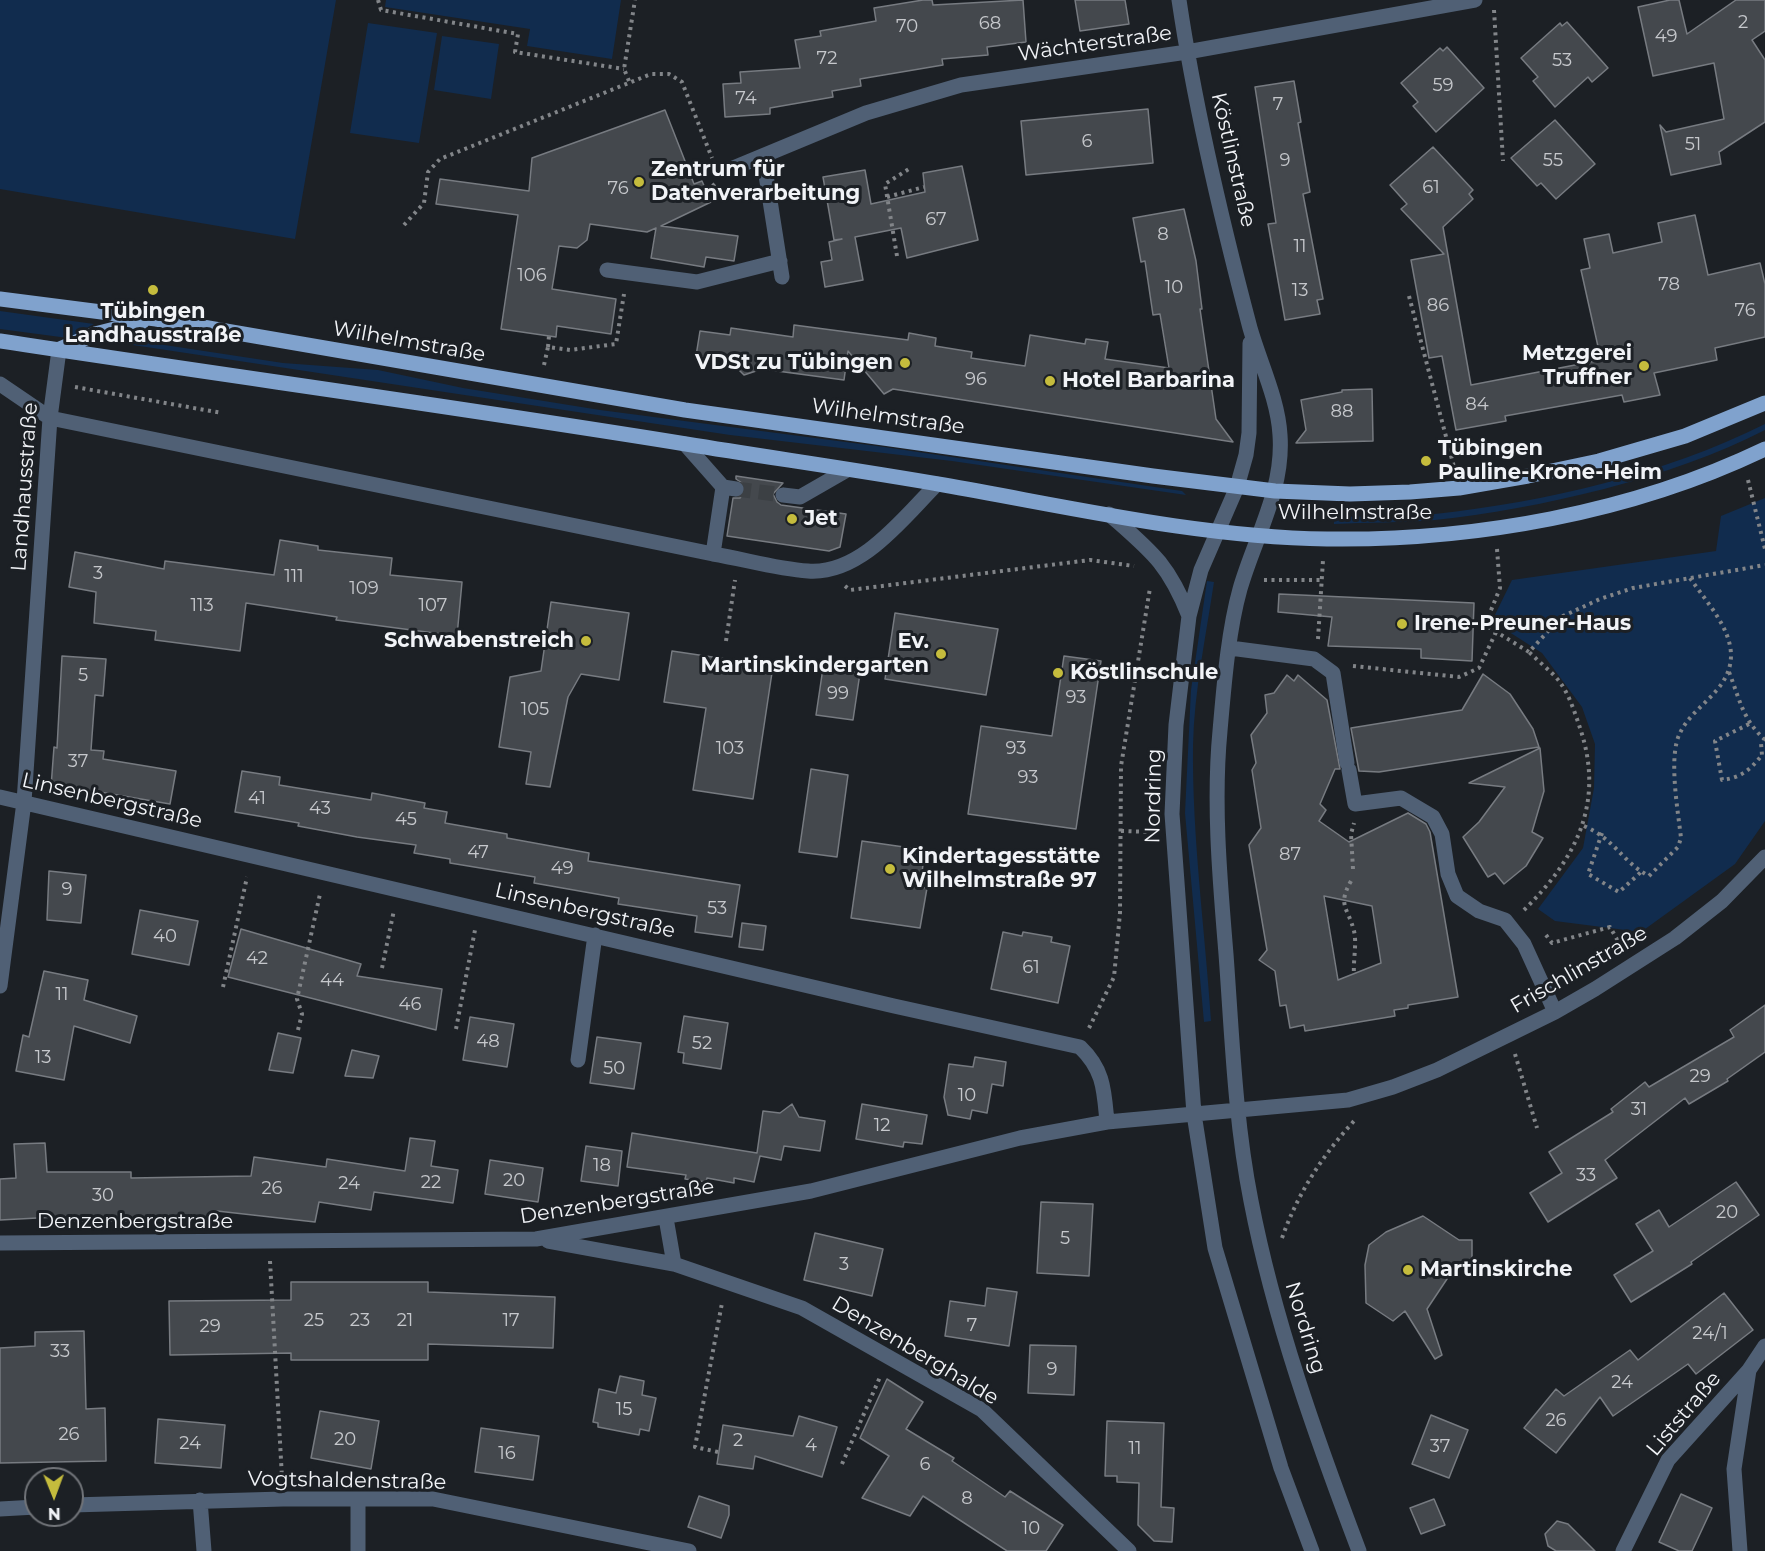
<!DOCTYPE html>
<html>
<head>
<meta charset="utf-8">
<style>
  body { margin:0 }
  #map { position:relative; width:1765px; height:1551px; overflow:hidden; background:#1c2025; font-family:Montserrat,sans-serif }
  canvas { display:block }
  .north { position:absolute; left:24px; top:1467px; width:60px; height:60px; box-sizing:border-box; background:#1c2025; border:2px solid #717479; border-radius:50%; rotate:179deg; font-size:16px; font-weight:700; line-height:24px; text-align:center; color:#f1f3f7 }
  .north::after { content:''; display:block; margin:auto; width:21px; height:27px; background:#c5bc3d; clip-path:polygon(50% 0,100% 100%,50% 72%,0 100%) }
</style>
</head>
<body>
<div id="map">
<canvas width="1765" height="1551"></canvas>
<div class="north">N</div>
</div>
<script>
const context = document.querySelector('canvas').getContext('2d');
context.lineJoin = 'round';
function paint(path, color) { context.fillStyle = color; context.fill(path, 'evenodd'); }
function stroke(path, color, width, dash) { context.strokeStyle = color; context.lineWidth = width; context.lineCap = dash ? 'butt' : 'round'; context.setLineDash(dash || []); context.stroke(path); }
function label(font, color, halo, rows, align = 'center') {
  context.font = font + ' Montserrat,sans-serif'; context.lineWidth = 6; context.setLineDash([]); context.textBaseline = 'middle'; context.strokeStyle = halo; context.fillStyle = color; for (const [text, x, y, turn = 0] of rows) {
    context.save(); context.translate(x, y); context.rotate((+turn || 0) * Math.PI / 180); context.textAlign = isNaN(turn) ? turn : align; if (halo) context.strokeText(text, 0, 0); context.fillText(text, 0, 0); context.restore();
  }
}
paint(new Path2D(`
  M0 0H336L295 239 0 189Z
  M386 0H621L612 59 527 46 530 29 385 7Z
  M368 23 437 33 419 143 350 133Z
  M442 36 499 44 491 99 434 90Z
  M0 311 94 324 68 338 0 329Z
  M125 339 283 363 378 370 463 388 600 410 884 447 1182 491 1186 495 952 461 730 435 113 342Z
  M1765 424V430C1672 478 1539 509 1435 520 1401 523 1367 522 1334 524V517C1367 516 1402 517 1435 514 1549 501 1662 475 1765 424Z
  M1765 498V821L1735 864 1641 932 1555 921 1538 909 1583 848 1594 788 1595 744 1582 707 1542 653 1492 621 1512 580 1716 551 1721 516Z
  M1207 581 1214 582C1206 636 1194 692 1193 746 1192 838 1205 929 1211 1021L1204 1022 1185 813 1191 690Z`), '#112c4e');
const building = new Path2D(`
  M923 0H932L933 5 1023 0 1026 42 987 47 988 55 942 59 943 65 860 79 861 86 832 91 833 97 770 108V114L725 117 723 84 741 83 740 72 800 68 795 40 821 36 820 31 876 21 874 8Z
  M1075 0H1125L1129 24 1080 31Z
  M1670 0H1679L1687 34 1736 0H1765V31L1752 40 1765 60V122L1719 152 1721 164 1671 175 1660 125 1666 132 1724 119 1714 63 1653 76 1638 7Z
  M1567 22 1608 68 1592 82 1588 77 1555 107 1533 81 1538 77 1521 58 1560 23 1562 26Z
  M1447 47 1484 88 1436 132 1413 106 1418 102 1401 83 1440 48 1443 51Z
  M1294 81 1301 122 1298 123 1310 192 1303 194 1323 299 1317 300 1320 314 1285 320 1268 224 1276 223 1255 87Z
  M1148 109 1153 163 1026 175 1021 121Z
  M665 110 694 184 702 181 711 202 661 226 738 236 734 261 706 257 704 267 651 258 656 228 647 232 590 224 587 240 577 248 559 246 552 289 616 299 611 334 557 326 556 337 501 329 518 215 436 204 440 179 529 191 532 158Z
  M1555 120 1595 164 1556 199 1541 183 1537 186 1511 158Z
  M1433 147 1473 190 1469 194 1473 199 1443 227 1471 385 1601 360 1581 270 1590 268 1584 239 1609 234 1613 253 1662 242 1658 223 1695 215 1708 275 1760 263 1765 284V337L1715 348 1717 360 1654 373 1660 395 1624 402 1622 395 1505 416 1506 421 1456 430 1442 356 1429 358 1411 260 1444 254 1401 209 1407 204 1390 185Z
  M962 166 978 240 907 258 901 228 855 237 863 280 825 287 821 262 832 260 829 242 842 239 834 240 823 177 865 170 871 204 925 192 923 173Z
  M1184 209 1196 261 1202 309H1200L1216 419 1233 442 893 389 884 394 848 351 844 380 762 369 744 375 734 365 725 364 726 360 696 356 700 331 730 335 731 328 793 337 794 325 908 340 909 333 936 338 935 346 972 352 971 358 1025 366 1030 335 1085 344 1086 339 1108 342 1105 359 1169 368 1160 314 1153 315 1145 261 1141 262 1133 218Z
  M1372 389 1373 441 1296 443 1306 430 1301 400 1342 392V390Z
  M736 476 783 483 773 494 777 502 781 505 846 514 840 547 829 551 727 536 733 498H740L745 491V485L736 479Z
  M280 540 318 546V550L392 558 390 575 462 582 457 636 336 620 337 617 246 603 240 651 155 640 156 631 94 623 96 592 69 587 75 552 164 569 165 561 274 575Z
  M1279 594 1474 603 1472 661 1421 658V649L1328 646 1332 617 1278 612Z
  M551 602 629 613 619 680 581 674 568 697 550 787 526 784 531 752 499 747 510 677 541 671Z
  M895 613 998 629 986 695 885 679Z
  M672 651 773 666 753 799 693 790 706 708 664 702Z
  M62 656 106 659 103 696 95 695 91 750 104 751 103 759 176 771 170 804 100 792 51 787 54 747 57 748Z
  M1064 656 1101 661 1076 829 968 814 981 726 1052 736Z
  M823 668 860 673 853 720 816 715Z
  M1483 674 1510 694 1533 729 1539 747 1379 772 1359 771 1351 728 1462 710Z
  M1287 675 1294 681 1298 675 1327 700 1340 769H1335L1320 804 1326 810 1319 821 1349 842 1408 813 1426 824 1430 832 1458 997 1408 1005V1008L1394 1010 1395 1016 1305 1031 1304 1025 1290 1028 1286 1005 1280 1006 1275 971 1259 960 1267 950 1249 845 1261 828 1252 770 1256 763 1251 735 1267 713 1265 695 1274 693ZM1324 896 1372 906 1381 963 1338 980Z
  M1540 748 1544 791 1532 832 1543 838 1526 866 1504 884 1495 873 1488 877 1463 837 1479 822 1505 787 1469 783Z
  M811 769 848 775 837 857 799 852Z
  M242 771 280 777 279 785 371 800 372 793 425 803 424 808 447 812 445 823 507 834V838L589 853 588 861 740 885 732 937 695 932 697 916 618 904 619 898 534 883 535 877 450 863V859L414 853 416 845 357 837 298 826 299 823 235 812Z
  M862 841 925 850 920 887 927 888 920 928 851 918Z
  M49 871 86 875 81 923 47 920Z
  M140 910 198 921 189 965 132 954Z
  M742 923 766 926 763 950 739 947Z
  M241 929 361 964 357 976 442 989 436 1030 228 977Z
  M1003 932 1022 936 1023 932 1052 937 1051 942 1070 946 1058 1003 991 989Z
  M44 971 88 980 84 1000 137 1016 130 1043 74 1026 64 1080 16 1071 23 1035 29 1037Z
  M1765 1005V1052L1727 1079 1728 1081 1689 1104 1685 1098 1605 1160 1617 1178 1548 1222 1530 1193 1562 1173 1549 1152 1613 1112 1611 1109 1645 1082 1649 1087 1734 1037 1730 1030Z
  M684 1016 728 1023 721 1069 683 1063 684 1053 678 1052Z
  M470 1017 514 1024 507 1067 463 1060Z
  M278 1033 301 1038 293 1073 269 1070Z
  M597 1037 641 1043 634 1089 590 1083Z
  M352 1050 379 1056 373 1078 345 1076Z
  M975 1057 1006 1062 1003 1086 992 1084 987 1113 972 1110 970 1119 948 1115 944 1097 949 1064 973 1067Z
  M792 1104 799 1117 825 1121 820 1151 784 1146 781 1160 760 1156 754 1182 734 1178V1183L707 1178 706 1182 685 1179 686 1175 627 1167 632 1133 757 1153 763 1111 780 1113Z
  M862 1104 927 1115 922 1144 904 1142 903 1147 856 1139Z
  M410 1138 435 1141 431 1166 458 1170 453 1203 374 1192 371 1210 319 1202 315 1222 217 1211 218 1220 75 1221V1216L0 1220V1179L16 1178 14 1144 45 1143 47 1172H131V1178L251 1176 254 1157 326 1167 327 1159 405 1171Z
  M586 1146 622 1151 618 1186 581 1181Z
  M490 1160 543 1168 538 1202 485 1194Z
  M1736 1182 1759 1215 1691 1262 1692 1264 1631 1302 1614 1275 1653 1251 1636 1224 1659 1210 1669 1227Z
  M1041 1202 1093 1204 1089 1276 1037 1273Z
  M1423 1216 1459 1240H1472V1264H1457L1427 1309 1442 1355 1435 1359 1405 1311 1393 1321 1366 1303 1365 1265 1369 1245 1386 1232Z
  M815 1233 883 1249 872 1296 804 1280Z
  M291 1282H428V1292L555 1297 553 1348 428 1344V1360H291V1353L170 1355 169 1301 291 1300Z
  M987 1288 1017 1292 1009 1346 945 1336 950 1301 985 1306Z
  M1724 1293 1753 1330 1696 1374 1688 1364 1613 1416 1600 1397 1556 1453 1524 1428 1556 1389 1564 1396 1630 1350 1638 1360Z
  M84 1331 86 1409 105 1408 106 1461 0 1463V1348L35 1346V1332Z
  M1030 1345 1076 1346 1074 1395 1028 1393Z
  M620 1376 644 1381 642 1395 656 1398 649 1431 640 1429 639 1435 598 1427V1423L593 1422 599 1389 616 1393Z
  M887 1379 923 1402 906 1429 954 1458 952 1461 1005 1497 1010 1491 1063 1525 1046 1551H1007L923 1496 910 1516 862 1498 889 1456 860 1438Z
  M320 1411 379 1421 371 1469 311 1458Z
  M1431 1415 1468 1430 1449 1478 1412 1464Z
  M799 1416 837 1427 822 1477 755 1456 753 1469 717 1464 723 1425 793 1436Z
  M158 1419 225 1425 221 1468 155 1463Z
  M1107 1421 1164 1423 1161 1507 1174 1508 1172 1542 1154 1541 1138 1525 1139 1483 1117 1482V1476H1105Z
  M481 1428 539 1436 533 1480 475 1472Z
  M1681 1494 1712 1508 1692 1551H1679L1659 1542Z
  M699 1496 729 1506V1515L721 1538 688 1527Z
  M1434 1499 1445 1525 1421 1534 1410 1508Z
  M1557 1521 1568 1524 1595 1551H1556L1548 1546 1545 1534Z`);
paint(building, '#44484d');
stroke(building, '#777b81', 1.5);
stroke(new Path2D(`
  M736 489 783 495`), '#3c4044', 15, [15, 8]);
stroke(new Path2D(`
  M378 0 381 10 518 34 515 52 624 69
  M1494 10 1503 161
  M629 81 624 69 635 0
  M707 191 716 183
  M887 197 924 187
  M404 225 424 203 428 172 440 159 651 74H669L682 82 712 158
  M897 256 885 184 912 167
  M1409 296 1454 467
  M548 347 549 336
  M544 365 548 347 570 350 616 344 624 294
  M75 387 222 413
  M1748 480 1765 549
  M1497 549 1500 588 1485 625 1529 652
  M1264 580H1322
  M845 586 850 590 1090 560 1134 566
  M1318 639 1323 560
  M726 641 735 580
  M1353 666 1459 677 1479 668 1497 630
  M1729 672C1740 700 1742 718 1764 739
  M1749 724 1715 741 1722 780C1741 778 1751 769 1762 755
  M1765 738 1761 743 1762 755H1765
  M1584 826C1616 840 1621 861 1649 876L1678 847 1681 838C1678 811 1668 756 1680 733 1688 716 1704 705 1716 691 1752 650 1715 614 1690 578
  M1121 831 1151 832
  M1602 833 1588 874 1619 892 1641 872
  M1353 869 1351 834 1354 823
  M1351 881C1337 906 1348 907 1354 931 1357 943 1353 961 1354 974
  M1524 910C1577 858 1605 802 1580 728 1575 713 1569 694 1559 681 1551 671 1539 662 1529 652L1561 617 1600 599 1633 588 1765 565
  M1546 935 1552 943 1610 927 1622 948
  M382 968 394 910
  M223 987 247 877
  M1089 1028 1114 977 1120 913 1121 766 1150 588
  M456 1029 475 930
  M298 1030 302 1014 297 999 320 894
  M1515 1054 1537 1128
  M1282 1238C1298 1193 1322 1156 1354 1121
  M270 1261 282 1478
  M718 1452 695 1447 722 1303
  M842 1464 880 1377`), '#828589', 4, [3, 4.5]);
stroke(new Path2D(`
  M1179 0C1195 108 1222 222 1250 328 1260 363 1278 399 1280 435 1284 490 1255 537 1240 589 1228 632 1224 686 1220 731 1213 804 1220 881 1226 954 1232 1036 1235 1120 1251 1201 1274 1320 1316 1437 1359 1551
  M763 156 782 277
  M731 169 866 113 961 85 1187 52 1475 0
  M607 270 697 282 780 261
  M1250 343 1249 433 1246 455 1237 487 1201 570 1189 616 1176 725 1172 814 1194 1114 1215 1248 1281 1468 1312 1551
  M0 384 50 418 713 554C744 559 776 569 808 571 861 575 903 518 937 484
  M685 444 723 487 736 489
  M783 495 800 497 847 470
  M1109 514C1151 551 1168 563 1189 616
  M713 554 723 487
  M1230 648 1314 659 1333 673 1347 763
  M1349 770 1355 804 1401 798 1433 817 1442 834 1448 874 1457 896 1479 911 1505 920 1524 944 1555 1012
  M0 797 894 1006 1080 1047C1104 1070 1104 1090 1107 1122
  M0 986 24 802 50 418 59 350
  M578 1060 595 935
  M666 1218 674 1264
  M548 1241 674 1264 802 1308 982 1410 1129 1551
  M0 1243 536 1239 811 1191 1020 1138 1107 1122 1348 1100 1393 1087 1437 1070 1555 1012 1595 989 1675 938 1722 901 1765 857
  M200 1500 204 1551
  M72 1505 283 1499H433L689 1551
  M0 1509 36 1507
  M358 1551V1499
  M1623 1551 1668 1460 1749 1370
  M1740 1551 1734 1469 1749 1370 1765 1346`), '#506075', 15);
stroke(new Path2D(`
  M0 299 156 319 685 410 1153 476 1275 491 1350 494 1410 492 1459 488 1528 476 1599 461 1685 436 1765 403
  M0 341C228 376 458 407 686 444 772 458 858 470 944 485 1070 507 1198 537 1327 539 1474 541 1632 513 1765 449
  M60 349 95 334 142 322`), '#80a2cd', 15);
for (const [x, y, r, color] of [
  [639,182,6,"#c5bc3d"],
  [153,290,6,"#c5bc3d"],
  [905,363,6,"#c5bc3d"],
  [1644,366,6,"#c5bc3d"],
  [1050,381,6,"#c5bc3d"],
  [1426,461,6,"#c5bc3d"],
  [792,519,6,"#c5bc3d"],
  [1402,624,6,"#c5bc3d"],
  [586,641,6,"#c5bc3d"],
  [941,654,6,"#c5bc3d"],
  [1058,673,6,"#c5bc3d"],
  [890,869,6,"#c5bc3d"],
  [1408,1270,6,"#c5bc3d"]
]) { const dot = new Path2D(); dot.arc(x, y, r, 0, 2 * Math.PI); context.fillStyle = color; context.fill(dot); stroke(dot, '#1c2025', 2); }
label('18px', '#c6c8cc', null, [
  ["2",1743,23],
  ["68",990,24],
  ["70",907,27],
  ["49",1666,37],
  ["72",827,59],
  ["53",1562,61],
  ["59",1443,86],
  ["74",746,99],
  ["7",1278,105],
  ["6",1087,142],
  ["51",1693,145],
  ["9",1285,161],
  ["55",1553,161],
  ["61",1431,188],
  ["76",618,189],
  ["67",936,220],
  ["8",1163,235],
  ["11",1300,247],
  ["106",532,276],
  ["78",1669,285],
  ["10",1174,288],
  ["13",1300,291],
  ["86",1438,306],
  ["76",1745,311],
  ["96",976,380],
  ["84",1477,405],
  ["88",1342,412],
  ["3",98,574],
  ["111",294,577],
  ["109",364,589],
  ["113",202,606],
  ["107",433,606],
  ["5",83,676],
  ["99",838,694],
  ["93",1076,698],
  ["105",535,710],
  ["103",730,749],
  ["93",1016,749],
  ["37",78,762],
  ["93",1028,778],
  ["41",257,799],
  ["43",320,809],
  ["45",406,820],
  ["47",478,853],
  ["87",1290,855],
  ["49",562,869],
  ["9",67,890],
  ["53",717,909],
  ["40",165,937],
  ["42",257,959],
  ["61",1031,968],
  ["44",332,981],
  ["11",62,995],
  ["46",410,1005],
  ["48",488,1042],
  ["52",702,1044],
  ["13",43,1058],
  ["50",614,1069],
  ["29",1700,1077],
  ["10",967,1096],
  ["31",1639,1110],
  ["12",882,1126],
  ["18",602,1166],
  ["33",1586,1176],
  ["20",514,1181],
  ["22",431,1183],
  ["24",349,1184],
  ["26",272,1189],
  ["30",103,1196],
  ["20",1727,1213],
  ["5",1065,1239],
  ["3",844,1265],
  ["25",314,1321],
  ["23",360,1321],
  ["21",405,1321],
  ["17",511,1321],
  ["7",972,1326],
  ["29",210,1327],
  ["24/1",1710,1334],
  ["33",60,1352],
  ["9",1052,1370],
  ["24",1622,1383],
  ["15",624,1410],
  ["26",1556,1421],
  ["26",69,1435],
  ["20",345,1440],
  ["2",738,1441],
  ["24",190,1444],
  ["4",811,1446],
  ["37",1440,1447],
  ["11",1135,1449],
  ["16",507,1454],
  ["6",925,1465],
  ["8",967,1499],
  ["10",1031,1529]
]);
label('21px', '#f1f3f7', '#1c2025', [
  ["Wächterstraße",1095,44,-8],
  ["Köstlinstraße",1233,160,77],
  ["Wilhelmstraße",409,342,10],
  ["Wilhelmstraße",888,417,8],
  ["Landhausstraße",25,487,-86],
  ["Wilhelmstraße",1355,513],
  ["Nordring",1154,796,-89],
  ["Linsenbergstraße",112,801,13],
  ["Linsenbergstraße",585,911,13],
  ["Frischlinstraße",1579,970,-30],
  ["Denzenbergstraße",617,1202,-9],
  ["Denzenbergstraße",135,1222],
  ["Nordring",1305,1328,73],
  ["Denzenberghalde",915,1351,31],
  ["Liststraße",1684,1414,-50],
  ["Vogtshaldenstraße",347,1481,1]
]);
label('bold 21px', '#f1f3f7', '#1c2025', [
  ["Zentrum für",651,170],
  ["Datenverarbeitung",651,194],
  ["Tübingen",153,312,"center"],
  ["Landhausstraße",153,336,"center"],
  ["Metzgerei",1632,354,"right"],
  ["Truffner",1632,378,"right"],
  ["VDSt zu Tübingen",893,363,"right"],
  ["Hotel Barbarina",1062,381],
  ["Tübingen",1438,449],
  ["Pauline-Krone-Heim",1438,473],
  ["Jet",804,519],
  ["Irene-Preuner-Haus",1414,624],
  ["Schwabenstreich",574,641,"right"],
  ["Ev.",929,642,"right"],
  ["Martinskindergarten",929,666,"right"],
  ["Köstlinschule",1070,673],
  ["Kindertagesstätte",902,857],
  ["Wilhelmstraße 97",902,881],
  ["Martinskirche",1420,1270]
], 'left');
</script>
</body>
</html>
